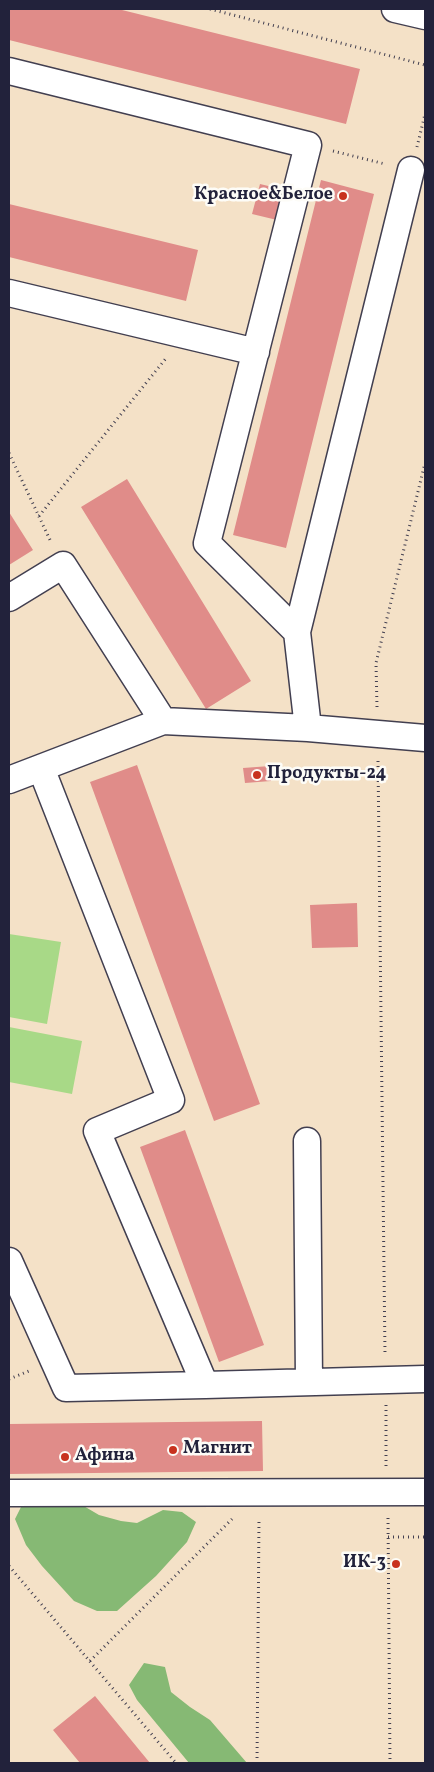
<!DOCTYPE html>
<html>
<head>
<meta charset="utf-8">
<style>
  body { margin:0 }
  #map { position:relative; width:434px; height:1772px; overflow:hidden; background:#f4e1c7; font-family:Vollkorn,serif }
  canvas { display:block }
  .frame { position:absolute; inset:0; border:10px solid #22223b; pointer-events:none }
</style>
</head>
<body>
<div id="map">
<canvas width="434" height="1772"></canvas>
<div class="frame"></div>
</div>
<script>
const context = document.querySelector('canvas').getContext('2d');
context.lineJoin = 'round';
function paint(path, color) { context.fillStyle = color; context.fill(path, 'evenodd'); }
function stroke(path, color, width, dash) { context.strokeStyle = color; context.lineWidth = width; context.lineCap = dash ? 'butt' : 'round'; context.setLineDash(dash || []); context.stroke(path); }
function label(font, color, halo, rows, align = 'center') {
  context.font = font + ' Vollkorn,serif'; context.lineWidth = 5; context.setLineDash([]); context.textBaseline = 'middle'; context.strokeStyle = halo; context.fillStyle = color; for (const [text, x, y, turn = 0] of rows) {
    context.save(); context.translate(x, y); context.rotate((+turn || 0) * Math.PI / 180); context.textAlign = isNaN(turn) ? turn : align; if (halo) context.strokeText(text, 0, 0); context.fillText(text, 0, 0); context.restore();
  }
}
paint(new Path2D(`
  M9 934 61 942 47 1024 9 1017Z
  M9 1027 82 1041 72 1094 9 1082Z`), '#a8d987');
paint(new Path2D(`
  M53 1503 82 1505 99 1515 121 1521 137 1523 163 1510 182 1512 196 1522 187 1542 156 1576 117 1611H97L74 1601 42 1566 26 1545 15 1519 21 1507Z
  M144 1663 165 1667 171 1692 190 1707 210 1720 247 1763H189L137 1700 129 1685Z`), '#86b974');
paint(new Path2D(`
  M9 9H118L360 69 346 124 9 40Z
  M321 180 374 194 286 548 233 535Z
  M260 184 285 190 277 220 252 214Z
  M9 204 198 250 186 301 9 257Z
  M127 479 251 681 206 709 81 507Z
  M9 512 33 550 9 565Z
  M137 765 260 1104 214 1121 90 782Z
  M270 766 271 781 245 783 243 768Z
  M357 903 358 947 312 948 310 905Z
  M185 1130 264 1345 219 1362 140 1147Z
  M262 1421 263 1471 9 1474V1424Z
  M95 1696 113 1718 150 1763H80L75 1757 53 1730Z`), '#e08c89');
const minor = new Path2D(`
  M395 9 425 16
  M9 71 308 145 207 543 297 632 308 728
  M9 293 256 352
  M9 598 63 565 163 721
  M297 632 411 170
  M41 768 171 1100 97 1131 205 1385 425 1379
  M9 780 163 721 308 728 425 738
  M307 1141 309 1382
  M9 1261 66 1388 205 1385
  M9 1493 425 1492`);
stroke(minor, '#423f50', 29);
stroke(new Path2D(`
  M210 9 425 65
  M417 147 425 114
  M333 151 385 164
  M9 453 51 542
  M39 516 167 357
  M377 707 376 663 425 463
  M378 761 385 1354
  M9 1379 29 1371
  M386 1405V1467
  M388 1518 390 1763
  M388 1537H425
  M9 1566 176 1763
  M90 1661 232 1519
  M257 1763 259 1518`), '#423f50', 3, [1, 4]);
stroke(minor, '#fff', 26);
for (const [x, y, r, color] of [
  [343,196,5,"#c8321e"],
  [257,775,5,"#c8321e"],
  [173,1450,5,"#c8321e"],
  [65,1457,5,"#c8321e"],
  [396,1564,5,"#c8321e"]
]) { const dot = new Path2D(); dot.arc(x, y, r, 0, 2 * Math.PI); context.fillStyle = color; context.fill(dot); stroke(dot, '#fdfcf7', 2); }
label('bold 18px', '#22223b', '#fdfcf7', [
  ["Красное&Белое",333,196,"right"],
  ["Продукты-24",267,775],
  ["Магнит",183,1450],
  ["Афина",75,1457],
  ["ИК-3",386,1564,"right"]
], 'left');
</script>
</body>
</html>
